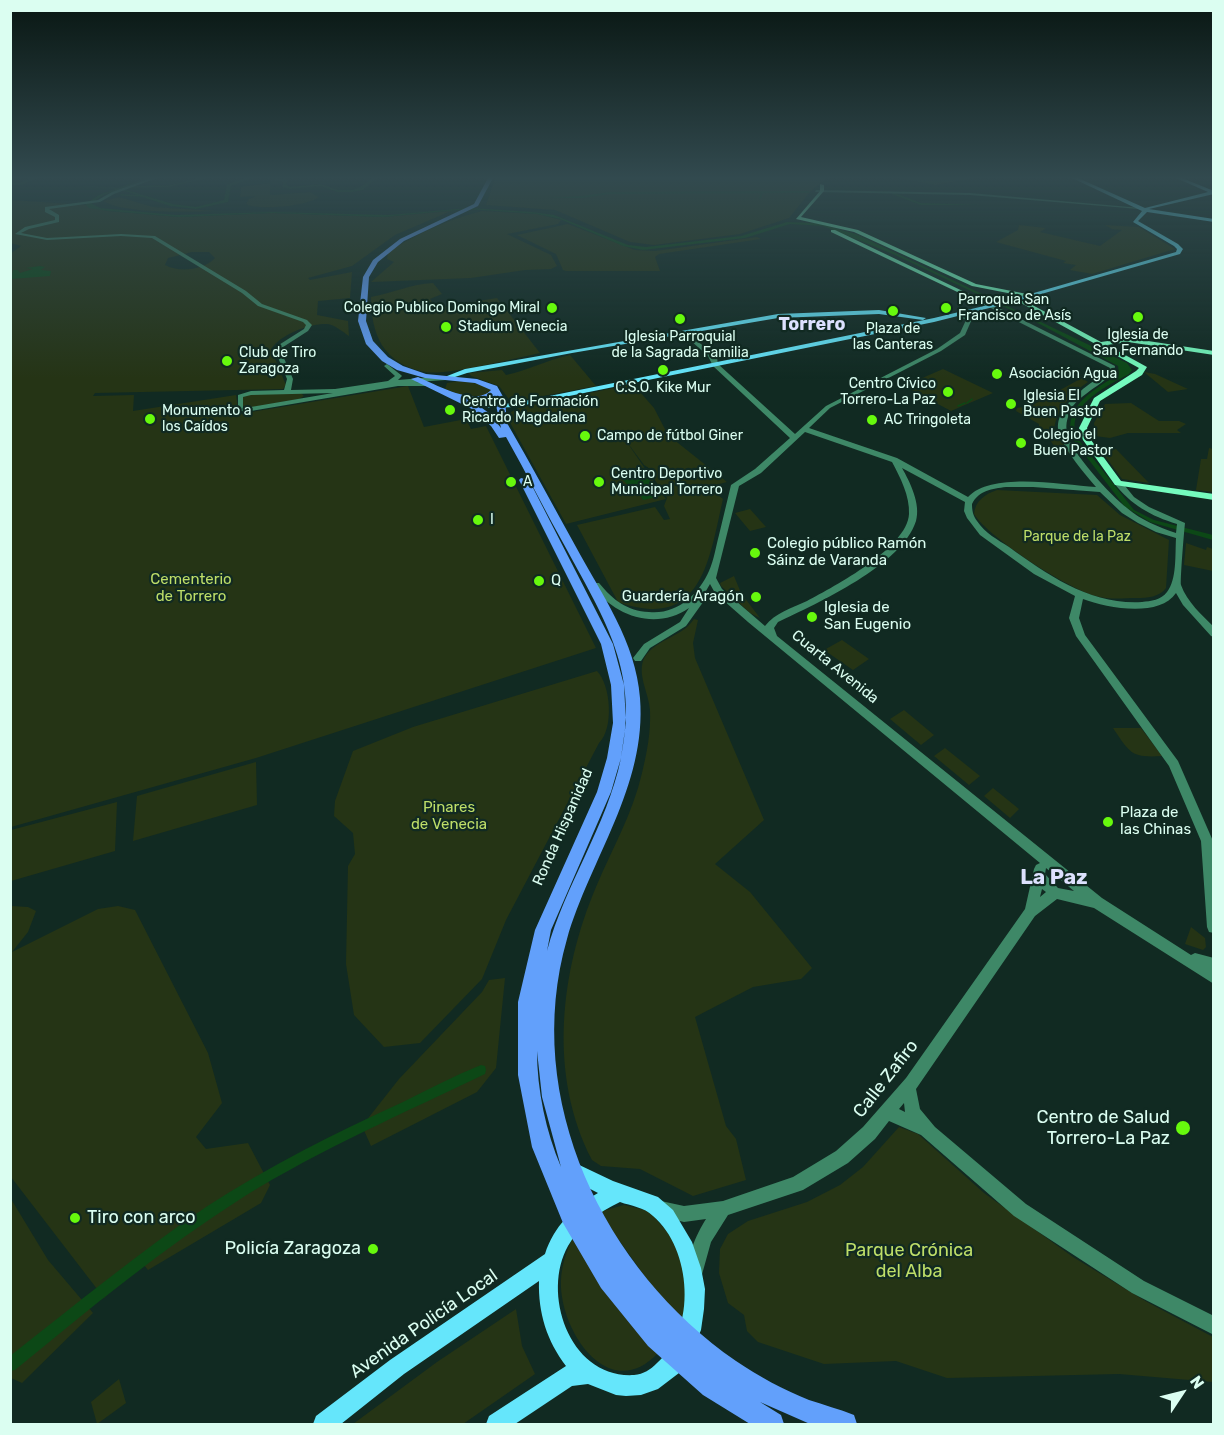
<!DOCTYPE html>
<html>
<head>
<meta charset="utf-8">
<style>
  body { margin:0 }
  #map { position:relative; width:1224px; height:1435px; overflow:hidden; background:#112a22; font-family:Rubik,sans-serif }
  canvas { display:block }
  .frame { position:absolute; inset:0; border:12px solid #dbfef1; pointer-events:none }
  .north { position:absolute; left:1152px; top:1363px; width:60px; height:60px; -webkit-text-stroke:4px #112a22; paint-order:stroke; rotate:55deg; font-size:16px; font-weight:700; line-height:24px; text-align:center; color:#dbfef1 }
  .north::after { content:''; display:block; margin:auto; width:21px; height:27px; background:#dbfef1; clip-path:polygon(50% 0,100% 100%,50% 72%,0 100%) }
</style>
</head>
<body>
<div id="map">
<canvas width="1224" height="1435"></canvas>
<div class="frame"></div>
<div class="north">N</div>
</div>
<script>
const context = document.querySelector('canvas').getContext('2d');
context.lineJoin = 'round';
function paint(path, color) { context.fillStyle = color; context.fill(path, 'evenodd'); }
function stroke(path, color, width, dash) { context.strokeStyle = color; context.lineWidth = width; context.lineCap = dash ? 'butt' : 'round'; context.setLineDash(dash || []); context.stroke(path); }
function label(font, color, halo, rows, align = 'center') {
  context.font = font + ' Rubik,sans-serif'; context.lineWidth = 4.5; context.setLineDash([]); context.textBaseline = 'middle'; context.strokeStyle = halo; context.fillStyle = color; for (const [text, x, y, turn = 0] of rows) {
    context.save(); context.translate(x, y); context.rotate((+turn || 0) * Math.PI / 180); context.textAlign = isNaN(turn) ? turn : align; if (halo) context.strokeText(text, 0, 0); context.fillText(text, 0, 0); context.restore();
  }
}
paint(new Path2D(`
  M495 178H827L811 191 789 218 740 234 654 245 630 242 555 210 486 205Z
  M899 178H974L936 185Z
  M270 183V195L310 192 319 197C308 206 258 211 246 204L249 199 256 196 240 197 241 187Z
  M119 197 153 207 216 211C190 212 124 214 103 201Z
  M11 200 86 205 108 211 179 217 272 213 383 217 451 211 395 235 352 266 308 278 310 280 352 272 350 298 318 301 317 315 348 321 349 336C343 332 335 325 328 324 310 323 281 334 271 349L286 385 283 389 95 393 93 396 134 395 133 411 236 395 239 414 408 386 424 427 466 419 471 429 486 426 596 648 256 758 11 827 10 254 21 246 11 243ZM192 252H209L215 258C204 270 179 273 165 265L168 258Z
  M482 211 537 214 561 220 558 224 507 234 551 255 557 266 551 269 525 270 471 278 371 282 394 262 387 259 388 253 393 249C420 232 453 218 482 211Z
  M568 224 635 250 655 251 757 237 761 239 659 254 655 257 660 271H566L563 270 556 254 517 235Z
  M1019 225 1046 228 1040 232 1100 246 1122 230 1112 229 1105 225 1139 227 1175 249 1092 274 1070 270 1076 265 1063 263 1066 261 996 242 1018 230Z
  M433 283 442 294 430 299 436 308 497 298 540 353C516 358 445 376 425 372 383 364 371 334 371 297 393 293 411 284 433 283Z
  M570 355 596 386 511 402 499 386 471 376 469 373 502 370 506 375C529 370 547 360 570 355Z
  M943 369 993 393 951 411 904 386Z
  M1144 372 1155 374 1188 389 1168 392Z
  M1082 378 1088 382C1071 394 1058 408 1054 428L1070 453H1059L1043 430H1039V424L1016 411 1017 408 1023 407V404L1029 407Z
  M459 381 481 384 492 391 491 394 470 398 445 389 447 383Z
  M633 384 654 408 668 435 727 482 708 487 723 499C709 560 702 632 618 602L577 525 655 507 664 520 670 519 664 506 667 498 650 473 652 470 644 465 624 438 666 499 566 524 508 419 511 412 518 408Z
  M301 393 304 396 299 399 248 408 243 406 242 397 250 394Z
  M1131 403 1159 421H1179L1186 424 1177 430 1181 433H1128L1110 438 1095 436 1094 423 1105 404Z
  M1099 448 1116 449 1149 483 1122 479Z
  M1209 448 1213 449V492L1196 490 1201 459H1207Z
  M997 490 1097 495 1120 515 1169 540 1166 588C1160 597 1147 598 1137 598 1124 598 1109 600 1096 596 1068 589 989 538 974 514 975 501 985 494 997 490Z
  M750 509 766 527 750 531 735 513Z
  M1186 543 1206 550 1207 547 1213 549V571L1184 565Z
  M734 576 741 593 760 618 750 613 721 586 720 583Z
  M694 619 698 620 693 643 695 658 764 820 715 864 750 892 812 968 801 979 753 987 695 1017 726 1126 736 1139 746 1180 693 1196 640 1169 601 1166 592 1160C548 1075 560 972 596 887 612 849 633 813 642 773 647 752 651 732 650 710 649 694 638 677 643 661 651 640 682 638 694 619Z
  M842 640 869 659 853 670 824 650Z
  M597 671C611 685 614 729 599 743L506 920 482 979 420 1043 384 1047 354 1015 346 964 348 866 355 854 353 833 334 816 335 801 353 751 413 727Z
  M904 710 934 735 921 745 890 719Z
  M1113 728H1141L1162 756C1131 758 1130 753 1113 728Z
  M945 748 980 776 969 785 934 756Z
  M256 762 257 805 133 841 137 796Z
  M993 788 1019 809 1010 818 984 796Z
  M117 802 115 851 11 881V830Z
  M11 906 28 907 36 911 28 932 12 952 98 909 118 906 135 910 208 1053 222 1103 196 1137 206 1149 248 1143 270 1185 261 1203 148 1270 139 1259 104 1298 11 1177Z
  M1191 927 1205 938 1206 947 1203 950 1185 944Z
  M505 978 496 1068 477 1092 371 1146 362 1126 399 1079 482 992 489 980Z
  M899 1127 918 1134 984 1193 1073 1257 1147 1302 1213 1337V1382L1119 1374 947 1378 896 1361 824 1364 758 1342 747 1331 744 1315 728 1303 719 1273 720 1249 728 1234 748 1221 807 1202 840 1185 863 1167Z
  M11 1199 48 1260 93 1313 22 1383 11 1378Z
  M624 1205 649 1211 678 1244 687 1274 684 1324 661 1299 599 1212Z
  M574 1235 658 1353C611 1403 564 1337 561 1288 560 1269 566 1252 574 1235Z
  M516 1309 522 1346 535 1374 463 1424H353L437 1362Z
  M119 1379 126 1403 97 1424 91 1402Z`), '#253415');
paint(new Path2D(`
  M146 178H151L104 195 91 203 100 208 176 215 272 212 389 215 470 208 532 212 554 215 628 245 646 247 741 236 787 222 816 223 856 234 1127 363 1132 370 1129 374C1107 386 1064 406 1077 438L1134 510 1154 520 1213 535V540L1150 522 1125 507 1072 438C1062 405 1097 388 1119 374L1118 366 1036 322 893 254 823 226 790 224 745 238 643 250 623 246 560 219 537 214 467 209 383 217 272 213 179 217 108 211 89 208 85 204 99 195Z
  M40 266 45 267 41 270 51 271 50 276 11 279 13 270H18L20 273 33 269 26 268Z
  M647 476 661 496 643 500 636 489 633 490 623 480Z`), '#0c4816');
stroke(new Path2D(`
  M133 187 169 186 205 178
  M121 195 144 196
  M760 198 762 193
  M967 403 972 399
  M958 406 965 403`), '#0c4816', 1.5);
paint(new Path2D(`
  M809 191 810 193 609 194 583 198H548L583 196 609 192Z
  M892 192 921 203 981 205H921L892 194Z
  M481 1065 485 1066 486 1070 485 1074C404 1113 321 1149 245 1196 163 1248 89 1309 15 1370L10 1371V1356C75 1305 138 1253 206 1207 269 1166 335 1133 403 1102 429 1089 454 1076 481 1065Z`), '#0c4816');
paint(new Path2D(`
  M32 178H38L22 185H10V183H19Z
  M246 178H252L231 186 228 202 196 209 170 206 118 189 80 186 120 188 173 204 196 207 224 200 227 184Z
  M271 178 287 180 286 185 290 187 321 184 338 190H352L359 188 372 178H377L363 190 352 192H337L321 186 290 189 282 187 283 182Z
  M904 178 930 182 968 178 930 184Z`), '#0c4816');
paint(new Path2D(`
  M151 178H157L114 194 100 202 49 209 59 215V222L29 229 21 233 47 238 121 234 155 236 246 291 262 304 307 320 312 325 308 331 280 349 293 379 291 390 335 389 388 381 395 376 384 366 387 364 401 375 402 376 398 380 446 376 449 378 446 380 415 382 429 383 430 384 427 386H398L245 412 238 410V395L251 391 284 390 287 379 274 348 304 329 306 325 303 322 258 306 242 293 152 238 121 236 47 240 15 234 25 227 55 220V217L45 212V207L98 200 112 192ZM333 393 245 408H243V397L251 395Z
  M816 190 970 193 1141 208 1139 209 970 195 815 192Z
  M989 305H993L1115 366C1114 379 1083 392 1073 406 1068 414 1065 424 1067 433 1069 450 1112 497 1127 508 1141 520 1158 527 1176 533L1177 524C1151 516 1131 505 1114 483L1115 481H1121L1134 497 1149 507 1185 523C1184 532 1180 581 1181 585 1187 602 1202 615 1214 627V637L1211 636 1183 605 1176 593C1159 618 1107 608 1083 599L1079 618 1085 635 1178 761 1213 841 1214 933 1209 932 1207 927 1201 841 1169 766 1076 636 1069 618 1075 596 1034 574 980 535 967 518 964 511 965 502 902 468C910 482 921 504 916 521 902 565 818 603 778 622L774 628 777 636 1102 898 1191 955 1195 953 1214 958V984L1094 908 1057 899 1035 916 916 1089 920 1109 935 1127 1026 1204 1144 1281 1214 1316V1335L1132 1293 1014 1216 921 1135 889 1121 875 1139 848 1163 803 1190 728 1215 711 1242 701 1278 695 1281 689 1278C683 1263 697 1233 706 1219L684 1222 655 1215 653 1209 655 1203 661 1201 684 1206 723 1201 793 1177 836 1151 863 1127 906 1078 1025 909 1034 869 1036 865 1040 863 748 622 715 593 710 584 703 596 706 598 686 626 650 648 641 661H635L633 658 644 644 680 622 689 608C656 631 613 616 592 585L593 583H599C613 600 627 611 649 612 677 615 699 594 709 571 714 560 716 546 719 535 723 518 727 502 731 485L755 469 790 438 713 366 708 356 681 332 686 331 717 358 718 364 795 434 826 406 937 349 960 333 966 320 956 314 961 313 972 319 965 335 941 351 830 408 809 428 897 458 968 497C992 471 1063 485 1096 487 1084 473 1067 453 1060 436 1049 409 1089 384 1107 372L1110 368 989 307ZM805 432 892 462C900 477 910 496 909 514 907 548 835 586 807 601 792 608 775 613 765 626L722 589 716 578 739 486 761 473ZM1006 487H1033L1100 492 1122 513 1138 523 1156 532 1176 538C1175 555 1177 579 1167 592 1161 600 1151 601 1142 602 1091 605 1049 576 1009 547 998 540 985 533 977 521 973 516 972 510 972 504 979 490 992 489 1006 487ZM1046 868 1074 891 1058 888 1045 874ZM1042 889 1046 892 1040 897ZM904 1103 905 1112 899 1109Z`), '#3e8867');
paint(new Path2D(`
  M820 184 824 185V191L801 217 858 230 976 284 1027 294 1035 301 1032 303 1023 296 972 286 854 232 796 219 820 191Z
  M831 230H835L994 306 989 307 831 232Z
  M1021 301H1025L1101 342 1128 338 1214 351V355L1128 342 1107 345 1147 367 1142 375 1100 401 1087 428 1091 440 1121 481 1214 494V500L1115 485 1083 440 1079 428 1094 398 1136 371 1139 368 1021 303Z`), '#75fbbe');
paint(new Path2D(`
  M1072 178H1078L1145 208 1208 192 1176 178H1182L1214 191V194L1149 209 1214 219V222L1147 212 1138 221 1178 244 1183 249 1180 254 1017 301 934 322 515 407 490 408 464 401 468 399 490 404 515 403 934 318 1013 299 1176 252 1177 249 1174 246 1133 222 1142 211Z
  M879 310 926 318 923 320 879 314 778 318 572 353 467 373 446 380 442 378 465 369 778 314Z
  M573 1162 613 1181 658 1197 673 1210 692 1242 701 1268 705 1289 704 1309 701 1330 690 1356 679 1373 658 1389 641 1395 626 1396 616 1395 588 1384 572 1386 515 1424H486L489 1416 566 1366C547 1341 538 1313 539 1281L404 1374 341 1424H313L316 1416 390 1360 545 1254C554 1226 573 1208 598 1193L567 1177 564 1171 567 1165ZM620 1202C631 1206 644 1207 653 1216 692 1249 697 1330 657 1363 650 1370 644 1374 634 1375 570 1379 541 1294 568 1246 579 1226 599 1212 620 1202Z`), '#65e6fb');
paint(new Path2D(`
  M488 178H493L478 206 404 241 378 262 369 277 366 321 373 341 388 357 403 366 426 374 477 379 497 386 505 400 507 423C531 464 553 506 576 547 602 595 636 642 640 698 647 786 590 859 567 939 521 1099 604 1270 736 1361 758 1376 784 1390 809 1400 824 1405 839 1409 854 1415L857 1424H810L760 1402 781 1415 784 1424H750L703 1395 648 1346 601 1288 563 1223 532 1147 518 1075V1002L535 930 597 792 607 758 613 723 611 685 601 644 519 480 521 478 529 480 613 644 624 685 626 723 621 757C639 672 606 622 567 550 546 513 527 474 506 437L499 438 491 426 472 409 411 379 418 377C437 385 475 407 491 390L475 383 425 378 397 370 382 361 366 344 358 321 363 277 373 260 400 239 474 204ZM494 396 501 428 489 413 472 401H485ZM621 758C607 826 565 884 547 951L551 930 611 792ZM537 1051 542 1097 561 1167C546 1132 537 1090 537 1051Z`), '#62a0fb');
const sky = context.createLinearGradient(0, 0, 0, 379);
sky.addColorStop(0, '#091713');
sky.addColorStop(0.47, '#324a4f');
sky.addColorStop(1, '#324a4f00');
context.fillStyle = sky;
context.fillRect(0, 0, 1224, 379);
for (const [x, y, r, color] of [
  [552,308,6,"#67f90d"],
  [946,308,6,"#67f90d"],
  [893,311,6,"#67f90d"],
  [1138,317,6,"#67f90d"],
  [680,319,6,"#67f90d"],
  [446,327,6,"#67f90d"],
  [227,361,6,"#67f90d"],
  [663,370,6,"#67f90d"],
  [997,374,6,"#67f90d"],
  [948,392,6,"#67f90d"],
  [1011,404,6,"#67f90d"],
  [450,410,6,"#67f90d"],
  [150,419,6,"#67f90d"],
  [872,420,6,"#67f90d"],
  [585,436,6,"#67f90d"],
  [1021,443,6,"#67f90d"],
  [511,482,6,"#67f90d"],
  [599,482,6,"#67f90d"],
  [478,520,6,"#67f90d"],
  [755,553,6,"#67f90d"],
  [539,581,6,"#67f90d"],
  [756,597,6,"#67f90d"],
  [812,617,6,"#67f90d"],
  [1108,822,6,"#67f90d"],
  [1183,1128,8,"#67f90d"],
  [75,1218,6,"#67f90d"],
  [373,1249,6,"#67f90d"]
]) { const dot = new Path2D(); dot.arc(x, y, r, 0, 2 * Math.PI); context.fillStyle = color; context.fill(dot); stroke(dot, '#112a22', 2); }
label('14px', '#dbfef1', '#112a22', [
  ["Parroquia San",958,300],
  ["Francisco de Asís",958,316],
  ["Colegio Publico Domingo Miral",540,308,"right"],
  ["Stadium Venecia",458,327],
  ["Plaza de",893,329,"center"],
  ["las Canteras",893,345,"center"],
  ["Iglesia de",1138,335,"center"],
  ["San Fernando",1138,351,"center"],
  ["Iglesia Parroquial",680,337,"center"],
  ["de la Sagrada Familia",680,353,"center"],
  ["Club de Tiro",239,353],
  ["Zaragoza",239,369],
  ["Asociación Agua",1009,374],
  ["Centro Cívico",936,384,"right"],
  ["Torrero-La Paz",936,400,"right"],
  ["C.S.O. Kike Mur",663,388,"center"],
  ["Iglesia El",1023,396],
  ["Buen Pastor",1023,412],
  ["Centro de Formación",462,402],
  ["Ricardo Magdalena",462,418],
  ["Monumento a",162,411],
  ["los Caídos",162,427],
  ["AC Tringoleta",884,420],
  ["Colegio el",1033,435],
  ["Buen Pastor",1033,451],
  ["Campo de fútbol Giner",597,436],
  ["Centro Deportivo",611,474],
  ["Municipal Torrero",611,490],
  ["A",523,482],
  ["I",490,520]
], 'left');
label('14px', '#bede68', '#112a22', [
  ["Parque de la Paz",1077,537]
]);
label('15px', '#dbfef1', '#112a22', [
  ["Colegio público Ramón",767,544],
  ["Sáinz de Varanda",767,561],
  ["Q",551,581],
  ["Guardería Aragón",744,597,"right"],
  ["Iglesia de",824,608],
  ["San Eugenio",824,625],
  ["Plaza de",1120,813],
  ["las Chinas",1120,830]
], 'left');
label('15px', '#bede68', '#112a22', [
  ["Cementerio",191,580],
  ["de Torrero",191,597],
  ["Pinares",449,808],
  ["de Venecia",449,825]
]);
label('15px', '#dbfef1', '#112a22', [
  ["Cuarta Avenida",835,667,39],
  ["Ronda Hispanidad",563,827,-66]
]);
label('bold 18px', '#dde1fe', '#112a22', [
  ["Torrero",812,325]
]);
label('18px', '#dbfef1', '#112a22', [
  ["Calle Zafiro",886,1079,-52],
  ["Avenida Policía Local",424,1324,-35]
]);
label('18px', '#dbfef1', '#112a22', [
  ["Centro de Salud",1170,1118],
  ["Torrero-La Paz",1170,1139],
  ["Tiro con arco",87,1218,"left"],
  ["Policía Zaragoza",361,1249]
], 'right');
label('18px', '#bede68', '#112a22', [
  ["Parque Crónica",909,1251],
  ["del Alba",909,1272]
]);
label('bold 21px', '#dde1fe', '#112a22', [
  ["La Paz",1054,878]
]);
</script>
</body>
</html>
